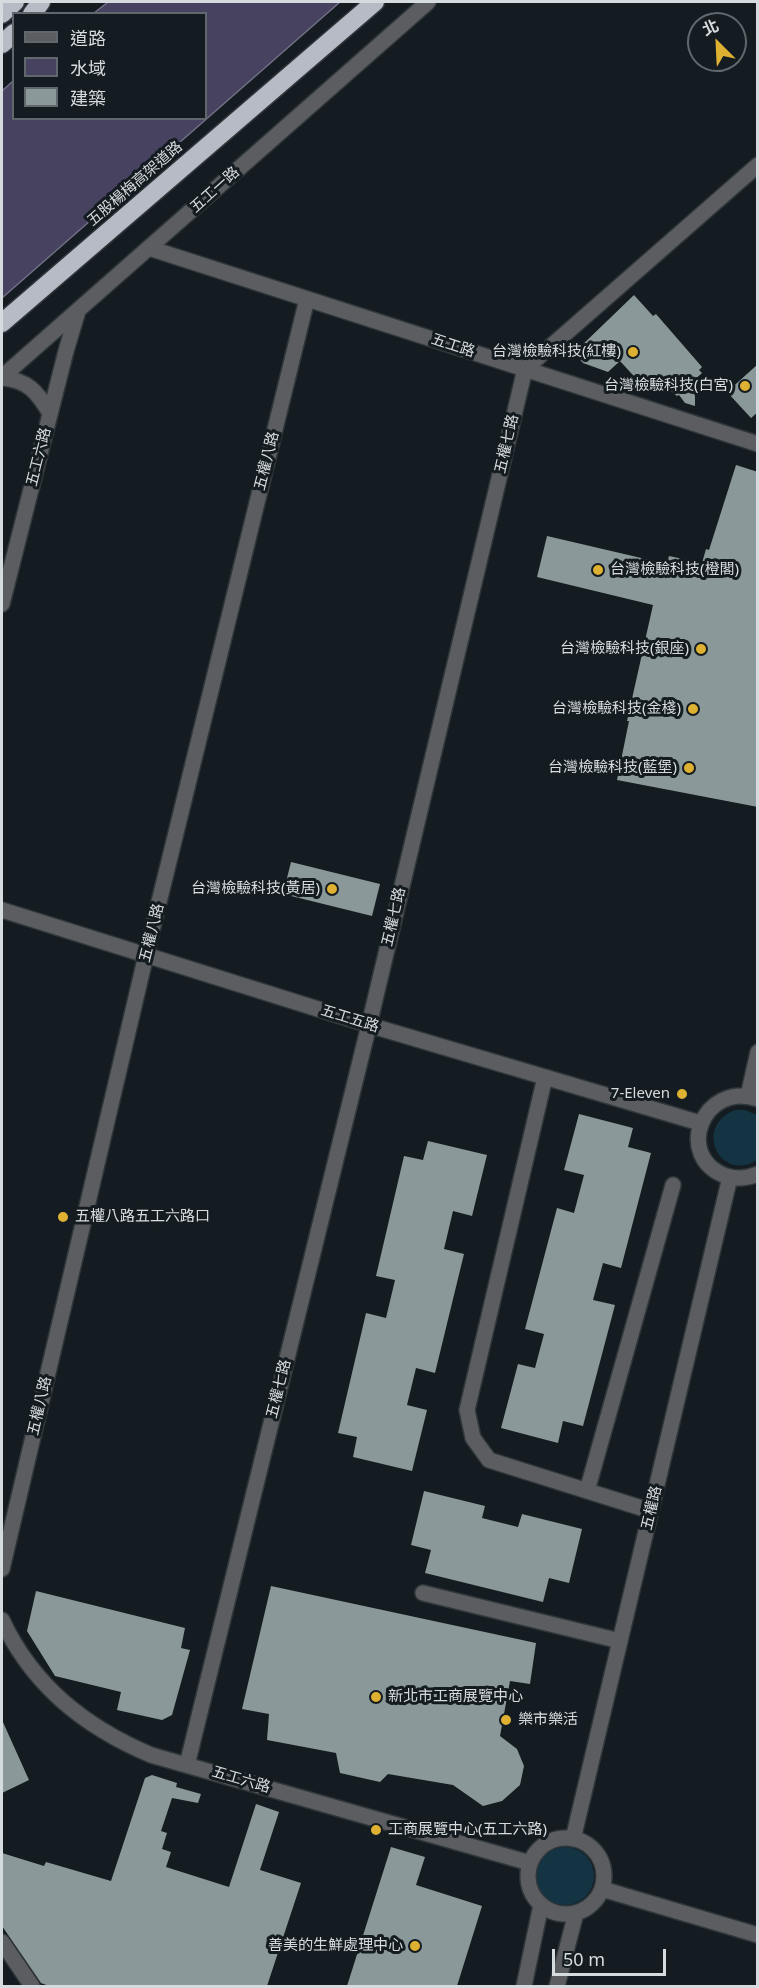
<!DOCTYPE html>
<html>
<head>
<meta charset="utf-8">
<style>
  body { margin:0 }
  #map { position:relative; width:759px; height:1988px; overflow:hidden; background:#141c21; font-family:"Noto Sans","Noto Sans TC",sans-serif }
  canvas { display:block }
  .frame { position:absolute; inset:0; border:3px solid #d5dbde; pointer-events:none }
  .legend { position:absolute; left:12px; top:12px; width:195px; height:108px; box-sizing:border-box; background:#141c21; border:2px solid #61686d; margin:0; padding:8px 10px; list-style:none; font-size:18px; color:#d5dbde }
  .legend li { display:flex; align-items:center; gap:12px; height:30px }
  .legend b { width:30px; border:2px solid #61686d }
  .north { position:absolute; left:687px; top:12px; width:60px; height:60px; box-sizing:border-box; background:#141c21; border:2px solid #61686d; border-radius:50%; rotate:336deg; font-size:16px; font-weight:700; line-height:24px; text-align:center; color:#d5dbde }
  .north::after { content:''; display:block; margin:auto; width:21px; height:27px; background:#deb133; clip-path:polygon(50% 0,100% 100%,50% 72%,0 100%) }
  .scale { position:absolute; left:552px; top:1949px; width:114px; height:27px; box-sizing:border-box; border:3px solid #d5dbde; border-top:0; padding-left:8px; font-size:18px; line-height:21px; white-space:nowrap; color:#d5dbde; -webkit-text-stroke:4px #141c21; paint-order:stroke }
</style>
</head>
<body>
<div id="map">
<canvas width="759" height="1988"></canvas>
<div class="frame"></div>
<ul class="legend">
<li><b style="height:8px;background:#5b5d61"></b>道路</li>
<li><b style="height:16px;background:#464260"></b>水域</li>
<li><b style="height:16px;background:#8a9899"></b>建築</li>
</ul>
<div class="north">北</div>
<div class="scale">50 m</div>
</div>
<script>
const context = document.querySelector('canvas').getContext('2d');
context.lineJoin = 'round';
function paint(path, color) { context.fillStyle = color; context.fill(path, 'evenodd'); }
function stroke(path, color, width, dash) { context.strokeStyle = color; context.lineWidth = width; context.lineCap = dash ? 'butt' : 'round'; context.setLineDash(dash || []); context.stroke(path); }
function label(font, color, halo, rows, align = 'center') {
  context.font = font + ' "Noto Sans","Noto Sans TC",sans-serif'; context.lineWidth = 6; context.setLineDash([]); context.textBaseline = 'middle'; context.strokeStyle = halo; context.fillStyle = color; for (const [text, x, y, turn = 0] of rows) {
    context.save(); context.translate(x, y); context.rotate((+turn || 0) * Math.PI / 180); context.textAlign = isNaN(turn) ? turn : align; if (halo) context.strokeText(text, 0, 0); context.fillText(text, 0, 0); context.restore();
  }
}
paint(new Path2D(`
  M735 1110H745L757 1115V1160C721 1183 692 1127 735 1110Z
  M536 1876a29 29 0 1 1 58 0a29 29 0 1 1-58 0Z`), '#143443');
const water = new Path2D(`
  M108 2H340L2 298V91L13 81 14 118H206V14L94 13Z`);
paint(water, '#464260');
stroke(water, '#717086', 1.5);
paint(new Path2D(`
  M634 295 653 316 656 314 702 367 699 370 702 373 691 383 695 393V406L685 403 679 395 677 396 671 391 656 386 654 391 640 387 641 384 620 361 608 372 583 363 577 356 579 348Z
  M758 364V412L751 418 727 392Z
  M736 465 758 472V807L617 780 629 721H627L653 605 537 577 547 536 667 564 669 556 702 563 706 549 709 550Z
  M291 862 380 884 372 916 283 894Z
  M579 1114 633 1128 628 1147 651 1153 621 1268 603 1263 593 1300 615 1305 583 1426 563 1421 558 1443 501 1428 518 1364 535 1368 544 1334 525 1329 557 1208 574 1213 584 1175 564 1170Z
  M428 1141 487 1155 472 1216 453 1211 444 1249 464 1254 435 1373 416 1368 407 1405 427 1410 412 1471 353 1457 357 1437 338 1433 366 1313 386 1318 395 1280 376 1276 404 1156 423 1160Z
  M424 1491 485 1506 482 1518 518 1527 522 1514 582 1529 569 1583 549 1578 543 1602 425 1573 431 1550 411 1545Z
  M271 1586 536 1643 530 1684 510 1681 500 1736 517 1749 524 1766 520 1785 502 1801 483 1806 453 1785 388 1774 380 1782 340 1773 336 1753 267 1740 269 1714 242 1709Z
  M36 1591 185 1628 181 1648 190 1650 172 1715 162 1720 117 1710 121 1692 55 1676 27 1631Z
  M2 1720 29 1780 2 1793Z
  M152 1775 177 1783 176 1787 201 1794 198 1803 172 1798 161 1831 167 1833 162 1849 171 1852 166 1867 229 1887 256 1804 279 1812 260 1870 301 1883 267 1986H49L41 1983 2 1926V1853L44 1866 46 1862 111 1881 145 1778Z
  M391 1847 425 1857 416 1885 482 1906 457 1986H347Z`), '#8a9899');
const minor = new Path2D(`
  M149 248 758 444
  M2 377 428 2
  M2 378C28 380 37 392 50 413
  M2 604 66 351 78 311
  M2 910 369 1025 700 1123
  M545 1077 467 1410 473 1438 489 1460 651 1511
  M748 1096 758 1052
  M758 1099C703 1080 673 1157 726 1176 736 1179 748 1178 758 1174
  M587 1491 673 1185
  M2 1569 146 955 307 299
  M423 1593 620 1641
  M2 1620C33 1686 85 1727 151 1755L530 1863
  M187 1765 369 1025 525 369 758 165
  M528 1876a38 38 0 1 1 76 0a38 38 0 1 1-76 0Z
  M573 1839 730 1177
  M602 1889 758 1935
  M2 1942 32 1986
  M524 1986 541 1905
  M557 1986 576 1913`);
const highway = new Path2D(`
  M2 14 15 2
  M32 14 41 2
  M2 44 14 33
  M2 323 375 2`);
stroke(minor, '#2f373b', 18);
stroke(highway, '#2f373b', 21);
stroke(minor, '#5b5d61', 15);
stroke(highway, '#b6bbc5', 18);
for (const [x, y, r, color] of [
  [633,352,6,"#deb133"],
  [745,386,6,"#deb133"],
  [598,570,6,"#deb133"],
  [701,649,6,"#deb133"],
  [693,709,6,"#deb133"],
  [689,768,6,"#deb133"],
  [332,889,6,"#deb133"],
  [682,1094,6,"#deb133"],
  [63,1217,6,"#deb133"],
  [376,1697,6,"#deb133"],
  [506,1720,6,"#deb133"],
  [376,1830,6,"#deb133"],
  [415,1946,6,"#deb133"]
]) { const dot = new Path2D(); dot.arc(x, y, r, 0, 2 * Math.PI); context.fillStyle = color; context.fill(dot); stroke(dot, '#141c21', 2); }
label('15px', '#d5dbde', '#141c21', [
  ["五股楊梅高架道路",135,184,-41],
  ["五工一路",215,190,-42],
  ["五工路",453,346,18],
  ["五權七路",507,444,-77],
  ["五工六路",39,457,-76],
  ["五權八路",267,461,-76],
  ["五權七路",394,917,-77],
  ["五權八路",152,933,-76],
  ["五工五路",350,1019,17],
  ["五權七路",279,1389,-76],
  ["五權八路",40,1406,-77],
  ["五權路",652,1508,-77],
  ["五工六路",241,1780,16]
]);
label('15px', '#d5dbde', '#141c21', [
  ["台灣檢驗科技(紅樓)",621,352],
  ["台灣檢驗科技(白宮)",733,386],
  ["台灣檢驗科技(橙閣)",610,570,"left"],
  ["台灣檢驗科技(銀座)",689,649],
  ["台灣檢驗科技(金棧)",681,709],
  ["台灣檢驗科技(藍堡)",677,768],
  ["台灣檢驗科技(黃居)",320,889],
  ["7-Eleven",670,1094],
  ["五權八路五工六路口",75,1217,"left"],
  ["新北市工商展覽中心",388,1697,"left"],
  ["樂市樂活",518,1720,"left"],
  ["工商展覽中心(五工六路)",388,1830,"left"],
  ["善美的生鮮處理中心",403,1946]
], 'right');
</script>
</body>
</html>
